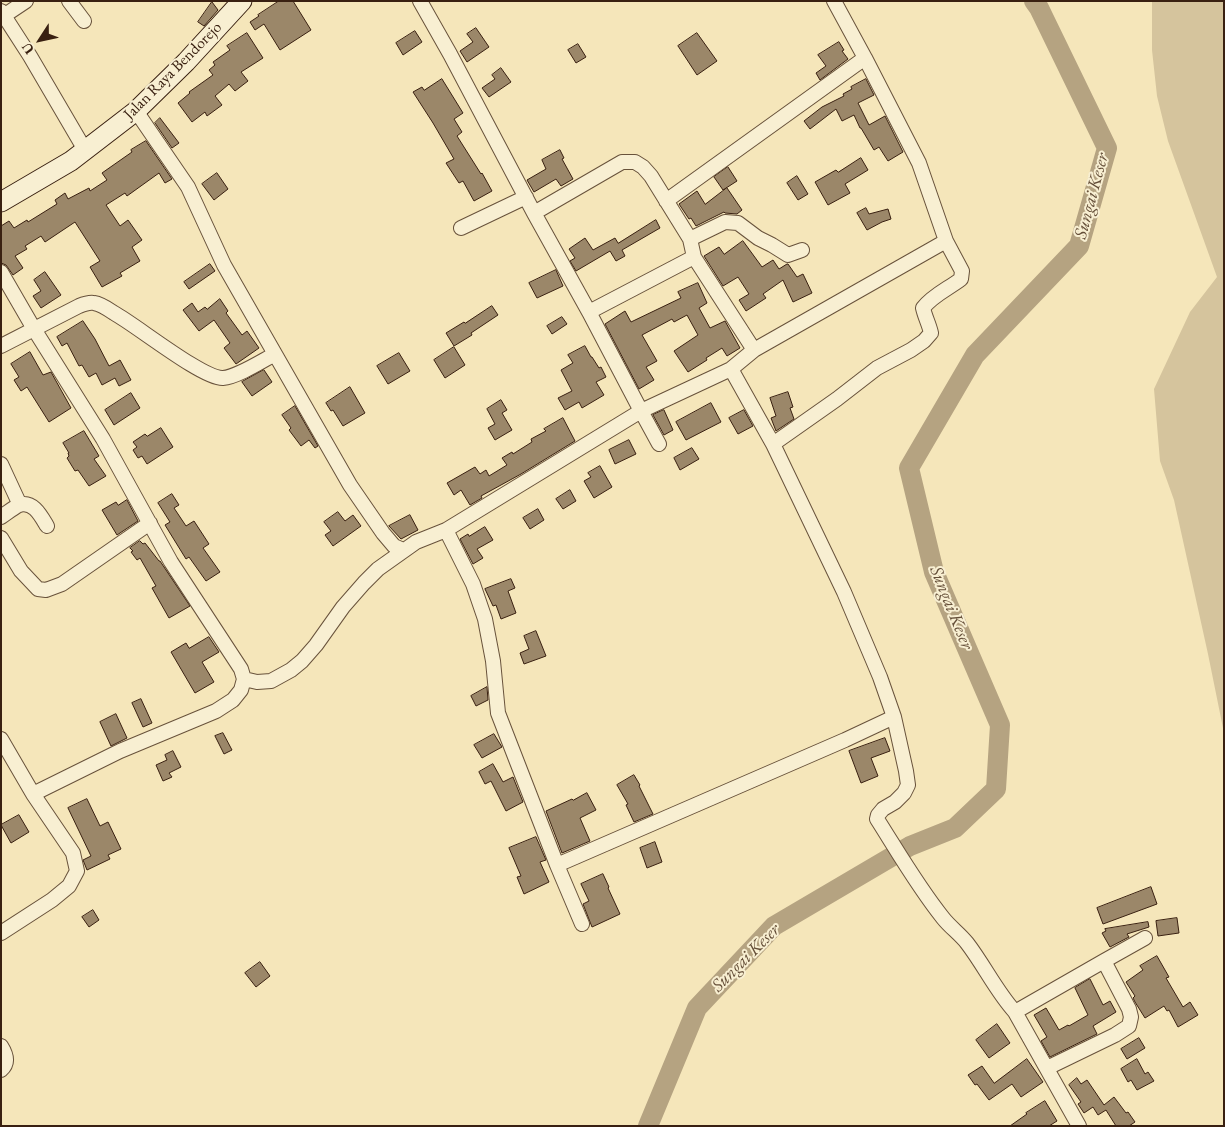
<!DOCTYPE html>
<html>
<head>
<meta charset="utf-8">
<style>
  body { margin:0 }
  #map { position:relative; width:1225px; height:1127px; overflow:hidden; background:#f5e6ba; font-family:"EB Garamond",serif }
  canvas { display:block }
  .frame { position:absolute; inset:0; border:2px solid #392011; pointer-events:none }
  .north { position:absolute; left:15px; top:15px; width:50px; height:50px; -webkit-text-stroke:4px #f8efd2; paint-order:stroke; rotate:235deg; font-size:14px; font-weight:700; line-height:20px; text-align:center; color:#392011 }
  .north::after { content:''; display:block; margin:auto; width:18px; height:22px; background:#392011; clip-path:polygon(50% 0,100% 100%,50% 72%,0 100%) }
</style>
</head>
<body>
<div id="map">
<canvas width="1225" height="1127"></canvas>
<div class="frame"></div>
<div class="north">U</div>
</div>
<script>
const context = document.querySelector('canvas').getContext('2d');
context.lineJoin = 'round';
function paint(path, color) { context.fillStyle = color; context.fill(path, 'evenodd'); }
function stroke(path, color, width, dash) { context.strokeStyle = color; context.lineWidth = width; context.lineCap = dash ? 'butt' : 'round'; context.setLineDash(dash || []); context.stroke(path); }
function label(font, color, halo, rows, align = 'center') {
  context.font = font + ' "EB Garamond",serif'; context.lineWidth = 4; context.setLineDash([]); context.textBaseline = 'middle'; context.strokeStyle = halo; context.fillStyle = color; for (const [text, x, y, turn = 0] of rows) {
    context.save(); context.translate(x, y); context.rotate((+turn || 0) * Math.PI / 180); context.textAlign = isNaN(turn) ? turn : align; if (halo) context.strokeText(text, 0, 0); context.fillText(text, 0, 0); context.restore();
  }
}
paint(new Path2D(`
  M1152 1H1224V733L1208 654 1174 500 1160 461 1154 389 1190 312 1217 277 1168 141 1157 96 1152 50Z`), '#d5c49d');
stroke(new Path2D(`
  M648 1126 697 1008 774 926 910 846 955 828 996 789 1000 725 934 572 909 468 975 355 1079 246 1107 148 1039 8 1034 1`), '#b5a381', 20);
const building = new Path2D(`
  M279 1H293L311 30 280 50 264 24 255 30 250 22 259 16 258 15Z
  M212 2 218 10 204 26 198 22Z
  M476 28 489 47 467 62 460 51 473 42 467 34Z
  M415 31 422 42 403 55 396 43Z
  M247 33 263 58 241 72 248 81 235 91 229 84 215 96 222 105 207 116 205 112 192 122 178 103 190 93 189 92 213 75 209 70 215 65 213 62 230 50 227 46Z
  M697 33 717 61 697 75 678 46Z
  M839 42 844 50 842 51 848 59 820 80 816 73 826 66 818 55Z
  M578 44 586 57 576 63 568 50Z
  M501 68 511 82 489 97 482 88 495 79 492 75Z
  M442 79 463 113 454 119 462 132 457 136 481 174 482 173 492 191 474 201 463 181 459 183 446 163 454 159 433 123 413 92 422 87 424 90Z
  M866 79 874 95 858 103 869 125 885 116 903 152 888 161 879 147 874 150 861 128H860L854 115 842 121 836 109 810 129 804 121 822 107 844 96 843 94 852 89 851 87Z
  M160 118 179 143 172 148 155 123Z
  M146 141 172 179 165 183 159 173 127 196 125 193 106 205 120 226 128 220 142 240 132 247 140 261 120 273 122 276 102 287 90 267 100 261 75 222 45 242 41 236 25 246 27 249 15 256 23 268 13 275 6 265 1 263V226L9 221 14 228 27 220 28 222 57 204 55 200 65 193 68 199 89 188 90 191 107 180 102 173 132 152 131 150Z
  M560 150 564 158 562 159 573 179 561 186 556 179 534 192 527 180 546 169 542 160Z
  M861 158 868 170 845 184 850 193 828 205 815 182 836 170 838 172Z
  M728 167 737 181 723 190 714 177Z
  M217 173 228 189 214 200 202 184Z
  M797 176 808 194 798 200 787 183Z
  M727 188 742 210 737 214 725 213 724 212 696 226 691 218 689 219 679 204 697 191 705 204Z
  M866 208 869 214 888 209 891 219 882 222 867 230 857 213Z
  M656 220 660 228 622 250 625 256 616 261 610 251 576 271 570 261 575 258 569 249 585 238 593 250 615 238 618 243Z
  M743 241 762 267 773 260 779 269 787 264H788L797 277 803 274 812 293 793 302 783 280 763 294 766 298 746 311 739 300 749 294 738 277 723 286 704 256 719 247 724 254Z
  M210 264 215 271 189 289 184 282Z
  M556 270 563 286 537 298 529 283Z
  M45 272 61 295 41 308 33 296 41 291 34 280Z
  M698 283 707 303 699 308 710 328 725 321 740 348 727 356 722 348 706 358 707 360 688 372 674 351 698 335 687 315 674 322 672 319 642 335 657 361 646 367 654 380 639 389 605 324 625 311 631 322 681 298 678 292Z
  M220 299 228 311 226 313 242 335 247 331 259 348 236 364 224 348 230 343 214 320 199 331 183 310 192 303 198 312 205 307 207 309Z
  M492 306 498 315 471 333 472 335 454 346 446 333 464 322 465 323Z
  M562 317 567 324 552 334 547 326Z
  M83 321 95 339 109 366 120 360 131 380 119 386 115 378 102 385 96 373 89 377 82 365 79 366 67 343 62 346 57 337Z
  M585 346 591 357H592L599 368 601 367 606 377 596 382 604 395 582 408 579 402 565 410 558 398 572 391 561 370 573 363 568 355Z
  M454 347 465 365 445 378 434 360Z
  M30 352 43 375 51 372 71 408 49 422 27 387 21 391 14 380 19 377 11 364Z
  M399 353 410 371 388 384 377 366Z
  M264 370 272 382 252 396 242 382Z
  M350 387 365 413 343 426 333 410 331 411 326 403Z
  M788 392 793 407 790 408 794 419 776 431 771 418 776 416 770 398Z
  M131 393 140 408 114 425 105 410Z
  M501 400 507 410 502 413 512 430 495 440 488 428 495 424 487 409Z
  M711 403 721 422 686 440 676 422Z
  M295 406 318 446 315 448 309 440 301 446 289 430 291 428 282 415Z
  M664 410 673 430 664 435 653 415Z
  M744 410 753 426 738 434 729 418Z
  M563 418 575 441 521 474 481 496 482 498 470 505 461 490 454 495 447 483 475 467 480 474 486 470 489 476 507 465 502 458 512 452 513 454 532 442 531 439 546 431 544 429Z
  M161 428 173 447 147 464 142 456 138 458 133 450 137 447 133 442 145 434 147 436Z
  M84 431 99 456 94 459 106 476 89 486 78 470 75 471 67 458 69 456 68 453H69L63 443Z
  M629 440 636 454 615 464 609 450Z
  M692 448 699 459 680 470 674 458Z
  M600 466 612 487 594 498 584 481 591 477 588 473Z
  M570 490 576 501 563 509 556 499Z
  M172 494 179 505 174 508 186 526 194 521 209 544 203 548 220 572 206 581 189 557 186 559 165 525 170 522 158 503Z
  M127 500 138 521 117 535 102 510 116 502 118 505Z
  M538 509 544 520 530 529 523 518Z
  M338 512 345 521 353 515 361 526 333 546 325 535 331 531 324 522Z
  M410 515 418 530 401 539 389 526Z
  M485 527 493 540 477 549 483 558 473 564 460 539 468 534 469 536Z
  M140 541 143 544 145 543 159 561H160L190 606 169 618 152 588 156 586 140 558 137 560 131 552 133 551 130 548Z
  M511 579 515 588 508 591 516 613 501 619 496 605 493 606 485 589Z
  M536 631 546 656 524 664 520 653 529 649 524 636Z
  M209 637 219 652 202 662 214 682 195 693 171 652 186 643 189 648Z
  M487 687 488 700 476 706 471 696Z
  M141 699 152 723 143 727 132 703Z
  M116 714 127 738 111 746 100 722Z
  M223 733 232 750 224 754 215 736Z
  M494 734 502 747 482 758 474 745Z
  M885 738 890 751 871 758 878 776 861 783 849 751Z
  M173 751 181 767 169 773 172 777 163 781 156 765 167 760 165 755Z
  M493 764 503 782 513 777 523 802 506 811 491 781 485 784 479 772Z
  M634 775 640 785 639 786 653 814 634 822 626 805 628 804 617 785Z
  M587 793 596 810 580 818 590 841 562 853 546 811 572 799 573 800Z
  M87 799 100 826 108 822 121 849 108 855 110 859 87 870 83 860 91 856 68 808Z
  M19 815 29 832 11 843 1 825Z
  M536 837 546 860 540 862 549 882 524 894 517 877 521 876 509 848Z
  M655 842 662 862 647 868 640 848Z
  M603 874 609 887 608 888 620 914 592 927 583 904 589 901 581 884Z
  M1151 887 1157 904 1103 924 1097 908Z
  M93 910 99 920 89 927 82 917Z
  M1177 918 1179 933 1158 936 1156 921Z
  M1148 922 1149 927 1127 934 1129 937 1110 947 1102 933 1106 931 1105 929Z
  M1157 956 1169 977 1166 978 1183 1007 1190 1002 1198 1015 1178 1027 1169 1010 1167 1011 1164 1006 1145 1018 1135 1002 1133 998 1135 996 1126 982 1143 970 1140 966Z
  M260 962 270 976 256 987 245 973Z
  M1090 979 1103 1005 1110 1001 1116 1012 1093 1026 1097 1034 1050 1057 1041 1041 1047 1037 1034 1015 1046 1008 1059 1030 1068 1025 1069 1026 1088 1015 1075 988Z
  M997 1024 1010 1043 989 1058 976 1040Z
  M1139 1038 1145 1048 1127 1059 1121 1049Z
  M1027 1059 1043 1082 1021 1097 1012 1084 989 1100 977 1084 975 1085 968 1075 982 1066 994 1083Z
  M1137 1059 1145 1074 1148 1072 1154 1081 1137 1090 1131 1080 1128 1082 1121 1069Z
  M1077 1078 1081 1084 1087 1080 1104 1105 1114 1097 1126 1113 1128 1112 1135 1122 1129 1126H1116L1106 1110 1098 1115 1093 1107 1084 1113 1078 1104 1081 1102 1069 1085Z
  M1045 1101 1057 1121 1049 1126H1010L1027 1114 1026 1113Z`);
paint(building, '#9b8769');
stroke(building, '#392011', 1);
const minor = new Path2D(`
  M69 1 84 21
  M1 11 30 56 85 150
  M5 15 26 1
  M136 111 188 187 224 265 350 485 383 533 394 546 403 550
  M666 201 865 58
  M534 213 622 162H635L643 167 651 176 690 239 694 257 754 350
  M461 228 526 197
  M690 239 725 222 738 223 758 238 772 245 788 255 802 250
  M1 272 34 329 103 439 171 562 241 669 244 679 241 690 233 700 216 711 120 751 33 794
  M589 312 694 257
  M1 346 79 306C84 304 89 302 94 303 101 304 108 309 114 313 136 325 203 379 223 378 237 377 262 361 275 354
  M731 369 773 444 844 592 880 677 894 717 906 771 908 785 904 793 895 802 883 809 878 815 877 819C898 852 918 887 943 918 950 927 960 934 967 943 984 965 996 991 1015 1012L1079 1126
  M659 444 641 411 731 369 754 350 946 241 919 163 865 58 834 1
  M773 444 837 399 877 368 911 350 924 341 931 333C929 324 925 317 923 308 933 295 948 289 961 279L962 271 946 241
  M1 464 20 505
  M1 517C7 513 13 508 19 505 33 500 41 516 47 526
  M446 530 473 584 485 619 493 661 498 713 557 865 845 740 894 717
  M1 538 21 571 38 589 46 590 62 584 150 523
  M244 679 257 682 271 681 291 670 302 661 316 645 343 607 364 583 378 569 416 542 446 530 641 411 589 312 534 213 450 54 420 1
  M1 739 33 794 73 853 77 871 69 886 52 900 1 933
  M557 865 582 924
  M1015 1012 1104 961 1145 938
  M1 1046C6 1054 9 1063 1 1070
  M1047 1068 1115 1035 1129 1026 1131 1017 1129 1009 1104 961`);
const secondary = new Path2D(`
  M1 202 71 161 136 111 186 62 242 1`);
stroke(minor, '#68523b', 16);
stroke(secondary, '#392011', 21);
stroke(minor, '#f8efd2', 14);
stroke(secondary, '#f8efd2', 19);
label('16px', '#392011', '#f8efd2', [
  ["Jalan Raya Bendorejo",173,71,-45]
]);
label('italic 18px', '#644e38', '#f8efd2', [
  ["Sungai Keser",1092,196,-75],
  ["Sungai Keser",951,608,68],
  ["Sungai Keser",746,958,-45]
]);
</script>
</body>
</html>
